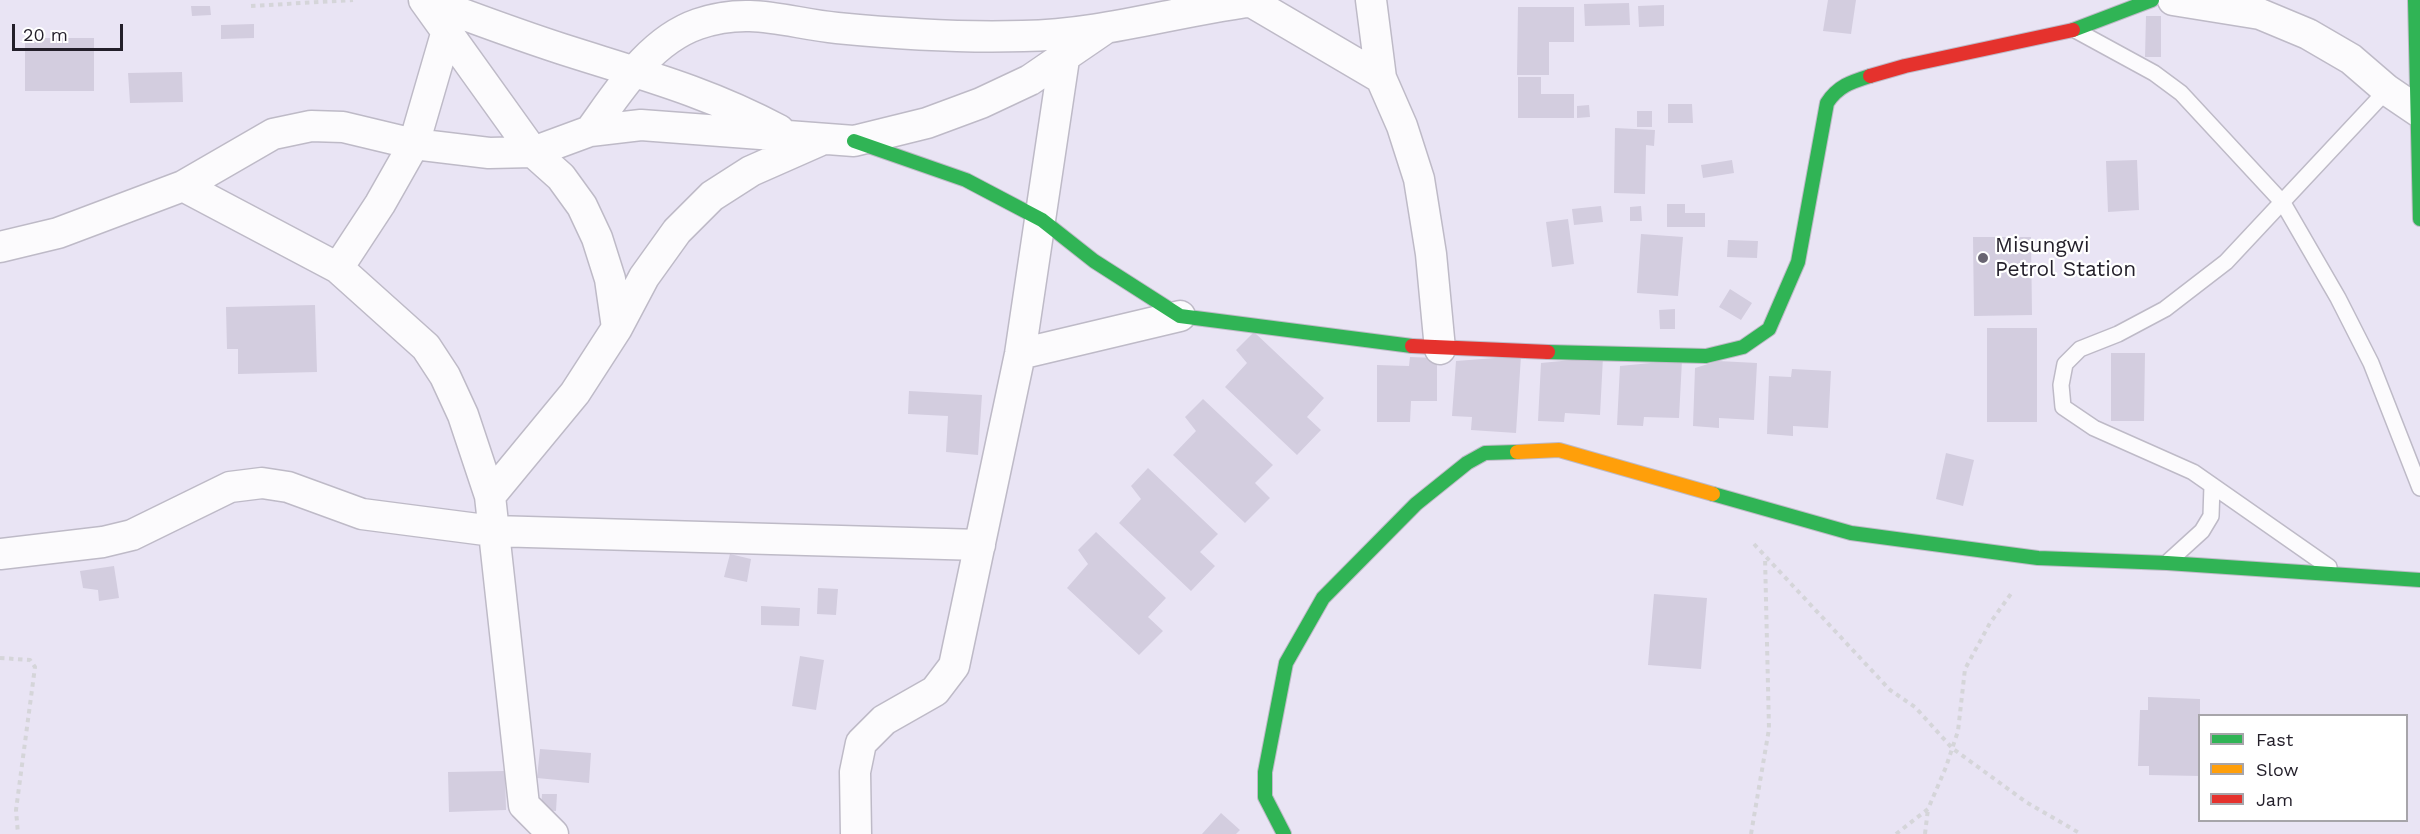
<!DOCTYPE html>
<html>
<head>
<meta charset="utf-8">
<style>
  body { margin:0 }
  #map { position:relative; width:2420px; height:834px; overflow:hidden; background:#e9e4f4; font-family:"Work Sans",sans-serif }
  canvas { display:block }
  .legend { position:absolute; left:2198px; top:714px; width:210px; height:108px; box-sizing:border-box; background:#fff; border:2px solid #a7a5aa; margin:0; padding:8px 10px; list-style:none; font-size:18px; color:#231f2a }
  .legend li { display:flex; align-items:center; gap:12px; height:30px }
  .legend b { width:30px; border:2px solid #a7a5aa }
  .scale { position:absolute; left:12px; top:24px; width:111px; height:27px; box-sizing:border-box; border:3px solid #231f2a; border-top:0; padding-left:8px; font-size:18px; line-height:21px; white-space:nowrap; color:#231f2a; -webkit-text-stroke:4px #fff; paint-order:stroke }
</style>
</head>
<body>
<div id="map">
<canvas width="2420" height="834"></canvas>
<ul class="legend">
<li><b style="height:8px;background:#30b455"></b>Fast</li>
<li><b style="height:8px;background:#ff9f0a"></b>Slow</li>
<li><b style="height:8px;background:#e5322d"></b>Jam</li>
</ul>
<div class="scale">20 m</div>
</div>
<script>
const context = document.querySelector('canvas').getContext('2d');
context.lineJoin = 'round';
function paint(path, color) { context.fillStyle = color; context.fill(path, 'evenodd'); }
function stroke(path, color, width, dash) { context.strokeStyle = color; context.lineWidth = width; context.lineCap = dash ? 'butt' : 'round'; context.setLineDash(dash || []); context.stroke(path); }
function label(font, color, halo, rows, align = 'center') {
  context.font = font + ' "Work Sans",sans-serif'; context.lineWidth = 4.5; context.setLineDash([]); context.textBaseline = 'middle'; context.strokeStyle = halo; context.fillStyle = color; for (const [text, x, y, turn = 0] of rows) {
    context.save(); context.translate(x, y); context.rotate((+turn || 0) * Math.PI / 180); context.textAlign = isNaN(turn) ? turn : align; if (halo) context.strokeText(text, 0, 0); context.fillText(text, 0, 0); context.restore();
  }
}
paint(new Path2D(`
  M1828 0H1856L1851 34 1823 31Z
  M1629 3 1630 25 1585 26 1584 4Z
  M1664 5V26L1639 27 1638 6Z
  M191 6H210L211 15 192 16Z
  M1518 7H1574V42H1549V75H1517Z
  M2146 16H2161V57H2145Z
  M254 24V38L221 39V25Z
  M25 38H94V91H25Z
  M182 72 183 102 130 103 128 73Z
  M1518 77H1541V94H1574V118H1518Z
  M1668 104H1692L1693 123H1668Z
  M1589 105 1590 117 1577 118V106Z
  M1637 111H1652V127H1637Z
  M1615 128 1655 130 1654 146 1646 145 1645 194 1614 193Z
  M1732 160 1734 173 1703 178 1701 165Z
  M2137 160 2139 210 2108 212 2106 161Z
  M1667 204H1685V213H1705V227H1667Z
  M1601 206 1603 222 1574 225 1572 209Z
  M1641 206 1642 221H1630V207Z
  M1568 219 1574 264 1552 267 1546 222Z
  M1641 234 1683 237 1678 296 1637 293Z
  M1973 237H2031L2032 315 1974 316Z
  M1728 240 1758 241 1757 258 1727 257Z
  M1730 289 1752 303 1741 320 1719 307Z
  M315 305 317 372 238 374V349H227L226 307Z
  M1675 309V329H1660L1659 310Z
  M1987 328H2037V422H1987Z
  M1254 332 1324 398 1307 417 1321 430 1297 455 1225 387 1247 363 1236 350Z
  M2111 353H2145L2144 421H2111Z
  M1521 356 1516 433 1471 430 1472 417 1452 416 1456 361Z
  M1410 357 1437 358V401H1411L1410 422H1377V365L1409 366Z
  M1603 357 1600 415 1565 413 1564 422 1538 421 1541 363Z
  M1682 360 1679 418 1644 417 1643 426 1617 425 1620 366Z
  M1718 361 1757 363 1754 420 1719 418V428L1693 426 1695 368Z
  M1792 369 1831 371 1828 428 1793 426V436L1767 434 1769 376 1791 377Z
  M909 391 982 395 978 455 946 452 948 416 908 414Z
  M1203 399 1273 465 1255 483 1270 498 1245 523 1173 455 1196 431 1185 417Z
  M1946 453 1974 460 1963 506 1936 499Z
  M1148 468 1218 534 1200 552 1215 566 1191 591 1119 523 1141 499 1131 486Z
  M1096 532 1166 598 1148 617 1163 631 1139 655 1067 588 1088 564 1078 550Z
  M730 554 751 559 747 582 724 577Z
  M114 566 119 598 99 601 98 590 83 588 80 571Z
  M818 588 838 589 836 615 817 614Z
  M1654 594 1707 598 1701 669 1648 665Z
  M761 606 800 608 799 626 761 625Z
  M800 656 824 660 816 710 792 706Z
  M2148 697 2200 699V776L2149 775V766H2138L2140 710H2148Z
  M540 749 591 753 589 783 537 778Z
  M505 771 506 810 449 812 448 772Z
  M542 794H557L556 811 541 810Z
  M1221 813 1240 830 1236 834H1202Z`), '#d3cddf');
const lane = new Path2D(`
  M2077 31 2154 73 2181 93 2283 203 2338 298 2371 363 2420 488
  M2169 561 2202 531 2211 516 2212 485
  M2329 567 2193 472 2094 428 2063 407 2061 385 2065 364 2080 349 2118 334 2165 309 2226 262 2387 90`);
const street = new Path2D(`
  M424 0 533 152 561 177 582 206 597 238 610 279 617 328
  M425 0C470 17 516 34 562 49 640 74 706 91 779 130
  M1371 0 1381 78 1402 126 1419 179 1431 254 1440 349
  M2173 0 2260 14 2308 34 2351 59 2387 90 2418 111
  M1250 1 1381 78
  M590 131C619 91 649 41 698 24 750 6 787 23 837 28 899 34 961 38 1023 36 1104 35 1182 9 1262 0
  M183 186 338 268 426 347 445 376 463 415 490 496 524 805 553 834
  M0 247 58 233 183 186 273 134 311 126 343 127 414 144 489 153 533 152 590 131 641 125 854 141 927 123 981 103 1030 80 1106 28
  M338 268 380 204 414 144 446 34
  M1020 354 1180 316
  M490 496 575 393 617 328 644 277 677 231 712 196 751 171 819 141
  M0 554 103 542 132 535 230 487 262 483 288 487 362 514 493 531 980 545
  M856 834 855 772 861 743 884 720 935 691 954 666 1020 354 1064 59`);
const fast = new Path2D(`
  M2415 0 2420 219
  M2073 30 2152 0
  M854 141 966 180 1042 220 1094 261 1180 316 1412 346
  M1548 352 1706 356 1743 347 1769 329 1798 262 1827 103C1838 86 1851 82 1870 76
  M1713 494 1851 533 2038 558 2167 563 2420 580
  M1284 834 1265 797V772L1286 663 1323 598 1416 504 1467 463 1485 453 1517 452`);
const slow = new Path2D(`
  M1517 452 1559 450 1713 494`);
const jam = new Path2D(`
  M1870 76 1905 66 2073 30
  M1412 346 1548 352`);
stroke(lane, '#bebac7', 18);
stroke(street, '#bebac7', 33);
stroke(fast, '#bebac7', 16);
stroke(slow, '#bebac7', 16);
stroke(jam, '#bebac7', 16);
stroke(new Path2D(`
  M251 6 353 0
  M1754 544 1890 690 1915 707 1952 748 2026 802 2081 834
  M0 658 30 660 35 667 16 810 18 834
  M1751 834 1769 729 1765 557
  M1896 834 1928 809 1946 767 1958 731 1965 669 1990 623 2013 591
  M1925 834 1928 809`), '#d5d5d9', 4, [4.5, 4.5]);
stroke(lane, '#fcfbfd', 15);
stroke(street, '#fcfbfd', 30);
stroke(fast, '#30b455', 14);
stroke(slow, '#ff9f0a', 14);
stroke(jam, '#e5322d', 14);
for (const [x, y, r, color] of [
  [1983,258,6,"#686471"]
]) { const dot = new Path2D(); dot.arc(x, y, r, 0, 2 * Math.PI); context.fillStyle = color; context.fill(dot); stroke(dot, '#fff', 2); }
label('21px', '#231f2a', '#fff', [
  ["Misungwi",1995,246],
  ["Petrol Station",1995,270]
], 'left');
</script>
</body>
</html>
